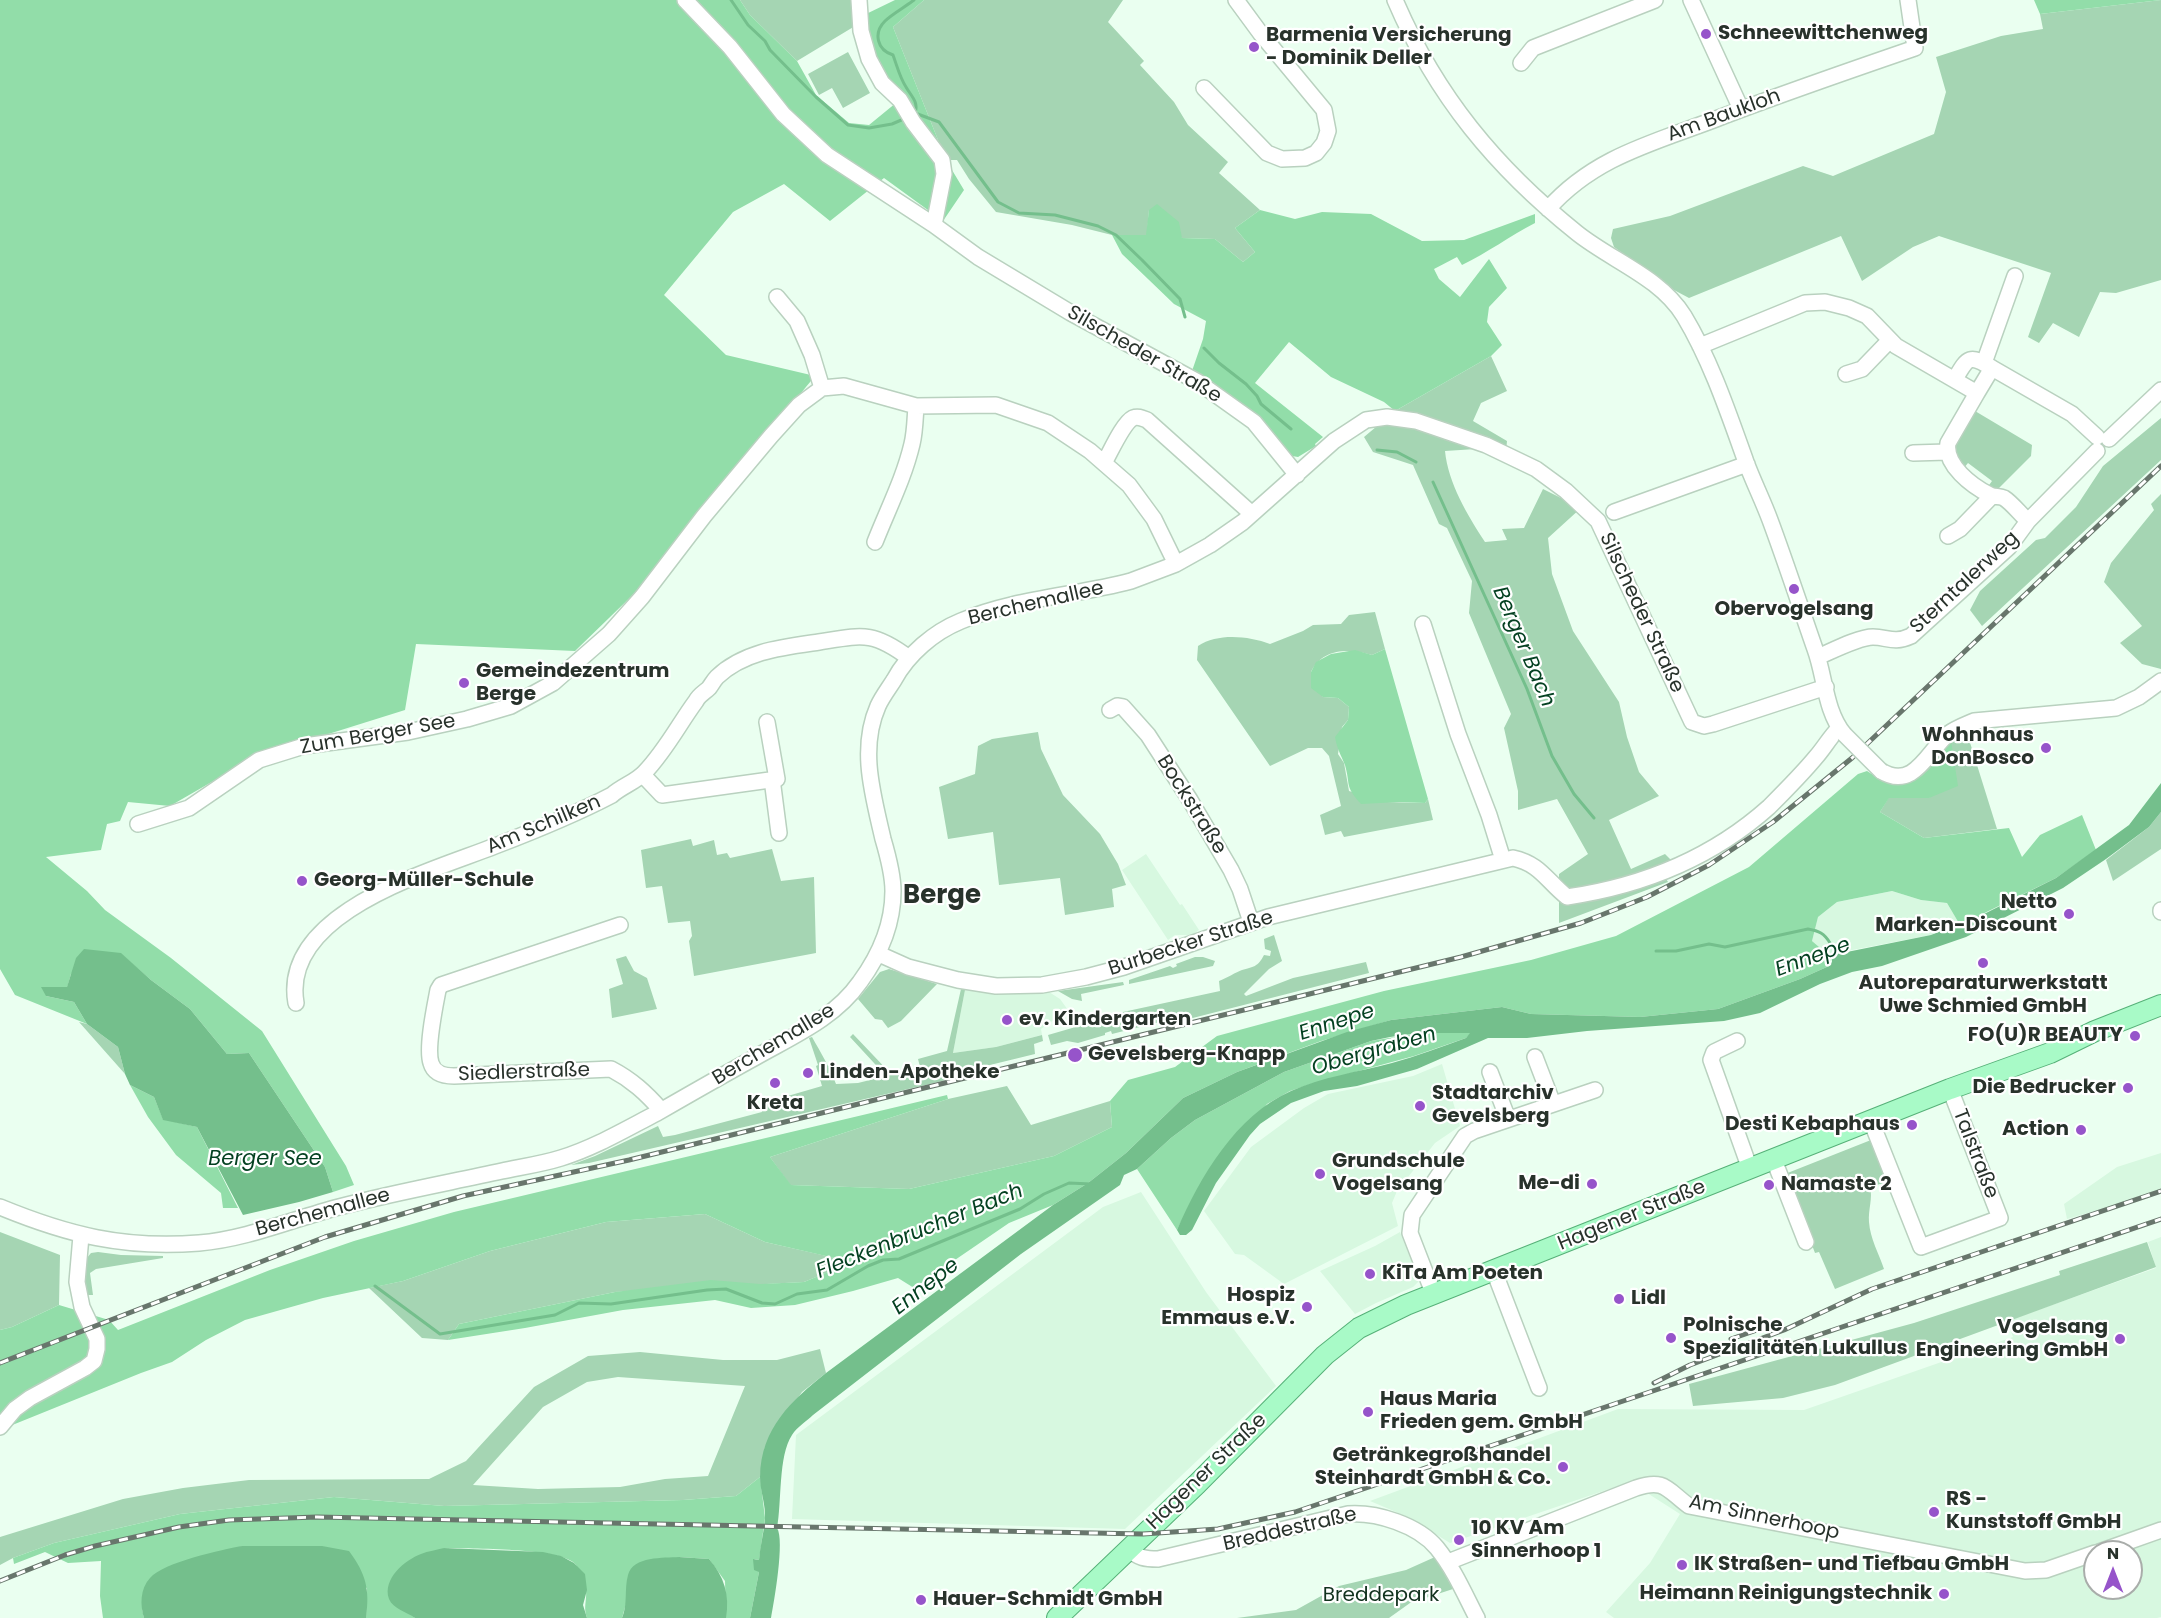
<!DOCTYPE html>
<html>
<head>
<meta charset="utf-8">
<style>
  body { margin:0 }
  #map { position:relative; width:2161px; height:1618px; overflow:hidden; background:#eafff0; font-family:Poppins,sans-serif }
  canvas { display:block }
  .north { position:absolute; left:2083px; top:1540px; width:60px; height:60px; box-sizing:border-box; background:#fff; border:2px solid #a9adaa; border-radius:50%; rotate:0deg; font-size:16px; font-weight:700; line-height:24px; text-align:center; color:#28322b }
  .north::after { content:''; display:block; margin:auto; width:21px; height:27px; background:#9654ca; clip-path:polygon(50% 0,100% 100%,50% 72%,0 100%) }
</style>
</head>
<body>
<div id="map">
<canvas width="2161" height="1618"></canvas>
<div class="north">N</div>
</div>
<script>
const context = document.querySelector('canvas').getContext('2d');
context.lineJoin = 'round';
function paint(path, color) { context.fillStyle = color; context.fill(path, 'evenodd'); }
function stroke(path, color, width, dash) { context.strokeStyle = color; context.lineWidth = width; context.lineCap = dash ? 'butt' : 'round'; context.setLineDash(dash || []); context.stroke(path); }
function label(font, color, halo, rows, align = 'center') {
  context.font = font + ' Poppins,sans-serif'; context.lineWidth = 4.5; context.setLineDash([]); context.textBaseline = 'middle'; context.strokeStyle = halo; context.fillStyle = color; for (const [text, x, y, turn = 0] of rows) {
    context.save(); context.translate(x, y); context.rotate((+turn || 0) * Math.PI / 180); context.textAlign = isNaN(turn) ? turn : align; if (halo) context.strokeText(text, 0, 0); context.fillText(text, 0, 0); context.restore();
  }
}
paint(new Path2D(`
  M1146 854 1180 905 1182 904 1199 930 1192 935H1175L1168 940 1122 870Z
  M1892 891 1921 900 1947 903 1960 925 1931 935 1847 951 1832 958 1812 941 1818 917 1837 902Z
  M965 990 1021 994 1049 992 1060 999 1068 1010 1041 1029 1042 1035 996 1047 953 1053Z
  M1442 1064 1460 1126 1435 1143 1397 1191 1392 1203 1398 1226 1284 1284 1244 1255 1235 1254 1204 1211 1251 1147 1304 1108 1328 1094 1413 1076Z
  M2161 1153V1192L2067 1219 2064 1204 2117 1167Z
  M1141 1192 1206 1292 1276 1386 1125 1529 792 1519 796 1435 1103 1207Z
  M1400 1232 1419 1281 1413 1287 1376 1303 1355 1314 1320 1271 1375 1246Z
  M2161 1237V1617L2157 1618H1614L1606 1612 1650 1563 1680 1514 1630 1482 1450 1543 1408 1517 1370 1501 1618 1409 1804 1410 2013 1337 2007 1321 2156 1268 2148 1242ZM2095 1552H2131V1588H2095Z`), '#d7f8e0');
paint(new Path2D(`
  M740 0H857L855 26 797 61 750 15Z
  M924 0H1123L1108 22 1144 61 1140 65 1174 102 1188 125 1228 162 1219 173 1260 210 1235 228 1255 252 1243 262 1215 239 1182 238 1149 210 1147 235H1112L1072 225 996 212 969 179 957 160H946L893 27Z
  M2161 0V280L2116 293 2100 292 2079 337 2053 323 2039 343 2028 337 2051 273 1939 236 1913 247 1862 281 1841 236 1689 298 1674 290 1614 247 1611 238 1613 229 1670 216 1803 166 1833 176 1934 134 1946 92 1936 57 2001 36 2043 29 2040 14Z
  M848 52 870 93 843 108 832 88 819 95 808 74Z
  M1491 356 1507 391 1481 403 1473 421 1507 441 1505 462 1476 449 1445 451C1448 483 1468 516 1485 542L1507 540 1502 529 1524 528 1543 489 1581 508 1548 538 1552 574 1573 631 1619 702 1627 737 1639 772 1659 796 1609 820 1631 869 1665 854 1673 862 1660 868 1668 882 1559 923V874L1588 854 1557 799 1518 810V791L1504 728 1511 714 1469 613 1472 581 1447 528 1439 524 1413 465 1373 452 1364 437 1395 411Z
  M1975 411 2032 445 2031 456 1995 492 1987 488 1992 481 1968 463 1963 469 1952 450 1965 425 1967 426Z
  M2161 418V460L1982 626 1970 610 1980 591 2036 540 2045 538 2076 507 2103 466Z
  M2161 494V669L2142 664 2120 643 2142 626 2104 582 2111 563 2154 510 2151 504Z
  M1375 612 1385 649 1372 655C1350 648 1322 648 1311 672L1323 697 1338 698 1349 707 1348 720 1342 727 1338 754 1344 763 1349 791 1386 802 1425 803 1428 799 1433 820 1344 837 1341 831 1325 835 1320 815 1341 806 1329 756 1322 748H1308L1270 766 1197 660 1198 646C1218 633 1248 636 1270 644L1303 631 1313 625 1341 624 1349 615Z
  M1038 732 1041 749 1063 795 1100 834 1118 864 1126 885 1112 889 1114 907 1065 915 1060 878 999 885 993 832 948 839 939 787 975 774 978 746 992 739Z
  M1967 733 1997 829 1924 838 1880 812 1889 797 1929 798 1951 740Z
  M2161 812V849L2113 881 2106 860 2149 827Z
  M691 839 693 846 714 840 717 855 727 853 730 858 772 849 781 881 814 877 816 953 694 976 689 941 692 936 690 921 668 923 662 886 646 888 641 850Z
  M1274 935 1282 961 1269 969 1244 994 1246 996 1293 978 1366 962 1369 973 1177 1022 1175 1018 1112 1034 1111 1031 1105 1033V1035L1078 1043 1067 1041 1051 1045 1048 1035 1086 1024V1020L1220 991 1219 981C1227 978 1236 972 1242 970 1253 967 1258 967 1264 955L1270 956 1271 951 1265 949 1264 939Z
  M626 956 634 971 647 978 657 1009 612 1018 609 989 623 984 616 959Z
  M1195 957H1203L1215 961 1213 966 1129 984V980L1170 966 1173 968 1177 966 1176 964Z
  M889 969 937 984 901 1021 888 1028 882 1020 875 1019 858 999 880 972Z
  M1123 982 1124 985 1081 994 1082 1001 1072 999 1058 991Z
  M961 989 965 990 953 1053 996 1047 1042 1035 1043 1041 1034 1044 1035 1054 949 1075V1079L934 1083 589 1163 571 1165 595 1156 658 1126 663 1137 675 1135 762 1112 761 1104 774 1103V1100L822 1086 816 1066 818 1065 809 1038 812 1037C821 1053 829 1066 836 1084L858 1083 886 1076 850 1037 853 1034 892 1075 918 1070 920 1067 918 1059 947 1051Z
  M79 1022 87 1024 118 1047 125 1074Z
  M1007 1086 1031 1125 1110 1101 1112 1127 1054 1156 909 1189 790 1185 770 1157 948 1099Z
  M1871 1140 1890 1181 1870 1187C1873 1198 1868 1210 1869 1222 1870 1238 1879 1254 1884 1269L1835 1289 1819 1252 1815 1253 1785 1174Z
  M705 1214 765 1242 853 1262 804 1282 615 1292 459 1324 448 1340 422 1338 369 1288 403 1281 490 1251 606 1222Z
  M0 1232 60 1255 59 1305 12 1327 0 1330Z
  M2147 1242 2156 1267 1835 1385 1783 1398 1693 1406 1689 1384 1914 1323 2060 1275 2059 1271Z
  M98 1252 121 1255 163 1256V1258L96 1269 90 1273 93 1295H87L84 1275 86 1259 91 1253Z
  M820 1349 826 1373 802 1392 765 1447 760 1477 736 1496 683 1500 444 1506 334 1497 180 1514 54 1543 13 1558 0 1565V1537L123 1499 183 1488 249 1480 429 1479 466 1461 534 1387 588 1356 640 1352 723 1360H777ZM618 1377 745 1386 708 1476 665 1479 620 1487 538 1489 473 1485 543 1407 587 1382Z
  M1435 1557 1453 1589 1410 1603 1389 1618H1237L1296 1610 1339 1586 1406 1570Z`), '#a5d5b3');
paint(new Path2D(`
  M0 0H740L750 15 797 61 816 95 849 123 869 125 902 98 872 60 862 16 895 0H924L893 27 946 160 964 190 943 221 884 178 830 221 784 184 733 212 664 295 726 355 815 376 643 585 575 651 416 644 405 710 255 757 170 806 128 802 120 821 107 824 101 850 46 857 87 891 105 910 171 958 262 1031 346 1166 354 1185 333 1192 325 1167 249 1053 227 1054 190 1009 151 980 121 954 103 952 71 974 67 988 46 996 74 1002 87 1024 15 995 0 969Z
  M2034 0H2161L2040 14Z
  M1157 204 1179 222 1182 238 1215 239 1243 262 1255 252 1235 228 1260 210 1295 219 1322 212 1371 214 1422 241 1464 240 1535 214V223C1510 236 1487 253 1462 265L1457 257 1434 269 1439 279 1460 297 1489 259 1507 288 1489 307 1487 322 1502 345 1491 356 1395 411 1384 402 1331 377 1289 342 1255 383 1323 437 1315 444 1316 446 1298 457 1292 456 1288 452 1257 416 1232 396 1192 371 1203 339 1206 321 1174 304 1122 254 1112 235H1146L1149 210Z
  M1385 649 1428 799 1425 803 1399 802 1361 804C1344 785 1351 786 1345 765 1341 755 1337 749 1335 737L1348 720 1349 707 1338 698 1323 697 1311 688V672L1316 662 1331 654 1355 650 1372 655Z
  M1951 740 1958 786 1929 798H1889L1880 812 1924 838 2009 828 2022 857 2040 835 2082 815 2096 850 2056 878 1960 925 1947 903 1921 900 1892 891 1837 902 1818 917 1812 941 1832 958 1829 966 1800 979 1718 1009 1640 1017 1531 1014 1502 1007 1391 1020 1321 1041 1237 1072 1183 1098 1126 1153 1088 1183 1053 1205 1009 1223 914 1288 898 1278 853 1291 795 1305 751 1308 715 1300 623 1310 525 1328 448 1340 459 1324 615 1292 711 1280 760 1284 804 1282 852 1262 765 1242 705 1214 606 1222 490 1251 403 1281 323 1298 245 1320 206 1340 172 1362 141 1373 0 1430V1330L12 1327 59 1305 109 1320 118 1330 270 1270 354 1241 454 1212 947 1095 948 1099 770 1157 791 1185 909 1189 1054 1156 1112 1127 1110 1101 1128 1080 1175 1067 1217 1036 1384 991 1531 960 1616 936 1749 867 1858 774 1867 771 1881 780 1897 782Z
  M1419 1033H1471L1466 1038 1414 1056 1311 1084 1290 1091 1267 1104 1181 1222 1177 1230 1137 1169 1171 1138 1195 1120 1284 1072 1371 1041Z
  M130 1085 154 1097 163 1119 197 1127 238 1208H223L221 1193 176 1155 148 1117Z
  M760 1477 765 1518 759 1560 754 1559 759 1572 750 1618H726L725 1581 709 1559 679 1557 627 1600 622 1618H587C583 1607 587 1601 586 1591 586 1584 579 1571 576 1565 564 1547 468 1549 444 1548L414 1617 415 1618H366L367 1588 269 1547 242 1546 142 1609 144 1618H103L100 1596 101 1561 68 1563 45 1552 14 1564 13 1558 54 1543 180 1514 334 1497 444 1506 683 1500 736 1496Z`), '#92dda9');
paint(new Path2D(`
  M2161 783V812L2149 827 2106 859 2063 888 1966 937 1882 966 1852 972 1820 984 1760 1013 1724 1021 1587 1031 1527 1038H1488L1417 1069 1357 1086 1324 1091 1291 1103 1260 1124 1250 1135 1216 1183 1192 1230 1186 1235H1180L1177 1230C1200 1177 1236 1115 1291 1091 1322 1077 1358 1072 1392 1063 1417 1056 1441 1047 1466 1038L1470 1033H1419L1390 1037 1371 1041 1284 1072 1195 1120 1171 1138 1137 1169 1124 1175 1120 1185 1021 1254 813 1415C807 1421 797 1427 792 1435 778 1456 782 1502 777 1528 785 1540 774 1602 771 1618H750L759 1572 754 1570 753 1559 759 1560C760 1546 764 1532 765 1519 766 1505 760 1491 760 1477 761 1428 791 1401 826 1373L1053 1205 1088 1183 1126 1153 1183 1098 1237 1072 1347 1032 1391 1020 1502 1007 1531 1014 1640 1017 1718 1009 1800 979 1829 966 1832 962V958L1837 954 1931 935 1986 913 2056 878 2129 825Z
  M84 949 121 953 151 980 190 1009 227 1054 249 1053 325 1167 333 1192 299 1202 243 1215 197 1127 163 1120 154 1097 130 1085 125 1074 118 1047 87 1024 74 1002 46 996 41 987H67L76 958Z
  M242 1546H322L349 1551C366 1574 370 1589 366 1618H144C140 1605 140 1589 150 1578 164 1562 221 1550 242 1546Z
  M444 1548 543 1552 561 1556 574 1563 585 1574 587 1590 583 1605 587 1618H415C407 1612 393 1609 389 1599 382 1579 405 1560 421 1554 428 1551 437 1550 444 1548Z
  M679 1557 709 1559C724 1576 730 1595 726 1618H622C628 1604 624 1590 628 1575 633 1556 664 1558 679 1557Z`), '#74bf8c');
stroke(new Path2D(`
  M731 0 748 25 765 41 770 50 816 97 848 125 869 128 892 124 906 118
  M914 0C905 7 892 14 885 21 873 33 877 50 893 55 897 66 900 78 906 87 911 96 919 102 915 113L939 122 998 202 1019 213 1055 215 1098 226 1116 235 1142 260 1180 299 1185 317
  M1204 348 1219 363 1246 384 1257 396 1261 404 1291 429
  M1377 450 1397 452 1416 462
  M1433 482 1527 689 1552 756 1574 794 1594 818
  M1656 951H1676L1709 944 1725 947 1808 929C1819 931 1824 933 1830 943
  M375 1286 440 1334 555 1315 579 1303 611 1304 707 1290 726 1289 762 1303 775 1304 797 1294 827 1290 868 1266 883 1260 899 1259 1020 1209 1044 1194 1069 1183 1091 1184`), '#74bf8c', 3);
const minor = new Path2D(`
  M685 0 730 47 783 114 827 155 934 225 978 257 1071 313 1198 382 1254 422 1297 475
  M859 0 861 31 869 59 882 83 900 100 913 122 942 160 944 174 934 225
  M1395 0C1436 96 1496 168 1577 233 1612 261 1660 277 1684 316 1711 361 1728 412 1746 462 1753 481 1763 501 1770 520 1786 563 1800 606 1815 649 1825 676 1825 711 1844 734
  M1691 0 1741 109
  M1521 63 1533 48 1655 0
  M1204 88 1267 153 1282 159 1305 158 1316 153 1324 143 1328 131 1324 110 1261 34 1236 0
  M1548 209C1594 157 1653 143 1716 119 1781 94 1848 71 1915 48L1908 0
  M777 297 797 321 812 355 822 388
  M1700 346 1805 303 1825 302 1849 308 1867 316 1896 346 1977 393 1992 368C1969 354 1968 357 1955 379
  M1984 363 2015 276
  M1992 368 2072 414 2097 437
  M1846 374 1862 369 1889 341
  M1977 393 1948 443C1944 465 1972 486 1990 495 1994 497 2000 496 2004 498 2012 503 2021 515 2028 521
  M2109 439 2161 390
  M1913 453 1947 452
  M1104 463C1110 453 1123 423 1133 418 1138 416 1142 418 1147 420L1252 514
  M1614 512 1747 464
  M1948 536 1960 529 1992 496
  M875 542C888 509 904 478 912 444 915 432 915 419 916 406
  M1423 624 1458 734 1489 815 1503 860
  M1818 657C1832 651 1859 637 1873 637 1888 637 1893 644 1911 636L2009 547 2028 521 2097 451
  M1110 710 1117 706 1123 707 1148 735 1190 800 1231 870 1240 889 1251 922
  M1881 771C1914 791 1928 751 1948 734 1956 728 1965 725 1974 721L2116 708 2139 697 2161 681
  M643 775 662 795 777 779 767 722
  M772 779 779 833
  M138 824 189 808 259 760 304 746 408 732 467 719 511 706 553 683 609 634 642 597 704 516 771 436 799 405 822 388 844 386 916 406 996 405 1048 423 1090 451 1129 485 1154 519 1176 564
  M2161 910V912
  M620 925 441 985 438 990C435 1006 426 1048 431 1063 434 1074 444 1076 454 1076L611 1069C632 1080 646 1093 661 1110
  M879 954 908 967 958 980 996 986 1042 985 1086 977 1124 967 1268 917 1513 858C1540 864 1546 880 1567 897 1642 886 1712 858 1769 807 1785 791 1802 774 1816 757 1824 748 1830 737 1839 728
  M296 1003C280 912 432 871 495 846 534 831 574 815 612 795 622 786 636 782 645 772 666 750 679 724 696 701 699 695 705 692 709 688 712 684 714 680 717 677 744 651 784 647 819 642 863 635 873 631 909 658
  M1737 1041 1714 1052 1711 1060 1750 1169
  M1535 1057 1553 1104
  M1490 1072 1508 1119
  M1871 1121 1921 1247 2000 1218 1950 1089
  M1774 1160 1806 1242
  M0 1207C68 1235 124 1249 199 1243 247 1239 293 1219 339 1207 392 1193 447 1183 502 1171 521 1167 542 1164 561 1158 594 1148 626 1129 657 1113 690 1094 723 1075 756 1057 793 1036 835 1018 860 982 879 956 893 924 893 891 893 874 888 856 883 839 873 795 859 749 878 706 882 697 889 688 894 680 908 654 934 632 961 621 1015 598 1075 596 1131 581L1176 564 1210 545 1243 522 1334 441 1366 420 1387 417 1416 421 1486 445 1536 469 1566 491 1598 521 1692 722 1704 726 1713 724 1826 687
  M1494 1271 1539 1388
  M1434 1295 1410 1233 1412 1215 1465 1136 1474 1131 1595 1090
  M0 1427 15 1409 30 1398 85 1368 94 1361 97 1349V1339L82 1307 77 1282 81 1236
  M1129 1549C1138 1558 1145 1559 1158 1559L1348 1514C1377 1512 1418 1525 1437 1548 1454 1569 1465 1595 1477 1618
  M2099 1552 2161 1530
  M1448 1562 1636 1488C1665 1478 1667 1490 1689 1506L2025 1571 2046 1570 2095 1553`);
const major = new Path2D(`
  M1057 1618 1197 1484 1325 1355 1359 1328 1406 1305 1950 1089 2050 1053 2095 1031 2161 1005`);
stroke(minor, '#b9d1bf', 18);
stroke(major, '#56b178', 22);
stroke(minor, '#fff', 15);
stroke(major, '#a8fac7', 20);
const rail = new Path2D(`
  M1731 1339 1757 1330
  M0 1363 325 1237 463 1196 629 1160 1461 957 1581 923 1647 897 1709 865 1773 822 1852 758 2161 466
  M1654 1383 1690 1365 1784 1330 1872 1289 2161 1191
  M0 1581 65 1555 95 1546 179 1527 229 1520 317 1517 1143 1534 1218 1529 1295 1512 2161 1219`);
stroke(rail, '#68766c', 5);
stroke(rail, '#fff', 3, [9]);
const minorBridge = new Path2D(`
  M1844 734 1881 771`);
stroke(minorBridge, '#b9d1bf', 18, []);
stroke(minorBridge, '#fff', 15);
for (const [x, y, r, color] of [
  [1706,34,6,"#9654ca"],
  [1254,47,6,"#9654ca"],
  [1794,589,6,"#9654ca"],
  [464,683,6,"#9654ca"],
  [2046,748,6,"#9654ca"],
  [302,881,6,"#9654ca"],
  [2069,914,6,"#9654ca"],
  [1983,963,6,"#9654ca"],
  [1007,1020,6,"#9654ca"],
  [2135,1036,6,"#9654ca"],
  [1075,1055,8,"#9654ca"],
  [808,1073,6,"#9654ca"],
  [775,1083,6,"#9654ca"],
  [2128,1088,6,"#9654ca"],
  [1420,1106,6,"#9654ca"],
  [1912,1125,6,"#9654ca"],
  [2081,1130,6,"#9654ca"],
  [1320,1174,6,"#9654ca"],
  [1592,1184,6,"#9654ca"],
  [1769,1185,6,"#9654ca"],
  [1370,1274,6,"#9654ca"],
  [1619,1299,6,"#9654ca"],
  [1307,1307,6,"#9654ca"],
  [1671,1338,6,"#9654ca"],
  [2120,1339,6,"#9654ca"],
  [1368,1412,6,"#9654ca"],
  [1563,1467,6,"#9654ca"],
  [1934,1512,6,"#9654ca"],
  [1459,1540,6,"#9654ca"],
  [1682,1565,6,"#9654ca"],
  [1944,1594,6,"#9654ca"],
  [921,1600,6,"#9654ca"]
]) { const dot = new Path2D(); dot.arc(x, y, r, 0, 2 * Math.PI); context.fillStyle = color; context.fill(dot); stroke(dot, '#fff', 2); }
label('bold 20px', '#28322b', '#fff', [
  ["Schneewittchenweg",1718,34],
  ["Barmenia Versicherung",1266,36],
  ["- Dominik Deller",1266,59],
  ["Obervogelsang",1794,610,"center"],
  ["Gemeindezentrum",476,672],
  ["Berge",476,695],
  ["Wohnhaus",2034,736,"right"],
  ["DonBosco",2034,759,"right"],
  ["Georg-Müller-Schule",314,881],
  ["Netto",2057,903,"right"],
  ["Marken-Discount",2057,926,"right"],
  ["Autoreparaturwerkstatt",1983,984,"center"],
  ["Uwe Schmied GmbH",1983,1007,"center"],
  ["ev. Kindergarten",1019,1020],
  ["FO(U)R BEAUTY",2123,1036,"right"],
  ["Gevelsberg-Knapp",1088,1055],
  ["Linden-Apotheke",820,1073],
  ["Die Bedrucker",2116,1088,"right"],
  ["Stadtarchiv",1432,1094],
  ["Gevelsberg",1432,1117],
  ["Kreta",775,1104,"center"],
  ["Desti Kebaphaus",1900,1125,"right"],
  ["Action",2069,1130,"right"],
  ["Grundschule",1332,1162],
  ["Vogelsang",1332,1185],
  ["Me-di",1580,1184,"right"],
  ["Namaste 2",1781,1185],
  ["KiTa Am Poeten",1382,1274],
  ["Hospiz",1295,1296,"right"],
  ["Emmaus e.V.",1295,1319,"right"],
  ["Lidl",1631,1299],
  ["Polnische",1683,1326],
  ["Spezialitäten Lukullus",1683,1349],
  ["Vogelsang",2108,1328,"right"],
  ["Engineering GmbH",2108,1351,"right"],
  ["Haus Maria",1380,1400],
  ["Frieden gem. GmbH",1380,1423],
  ["Getränkegroßhandel",1551,1456,"right"],
  ["Steinhardt GmbH & Co.",1551,1479,"right"],
  ["RS -",1946,1500],
  ["Kunststoff GmbH",1946,1523],
  ["10 KV Am",1471,1529],
  ["Sinnerhoop 1",1471,1552],
  ["IK Straßen- und Tiefbau GmbH",1694,1565],
  ["Heimann Reinigungstechnik",1932,1594,"right"],
  ["Hauer-Schmidt GmbH",933,1600]
], 'left');
label('20px', '#28322b', '#fff', [
  ["Am Baukloh",1724,116,-20],
  ["Silscheder Straße",1144,355,30],
  ["Sterntalerweg",1965,583,-43],
  ["Berchemallee",1036,604,-13],
  ["Silscheder Straße",1641,613,65],
  ["Zum Berger See",378,735,-10],
  ["Bockstraße",1191,805,58],
  ["Am Schilken",544,825,-23],
  ["Burbecker Straße",1191,944,-18],
  ["Berchemallee",774,1045,-31],
  ["Siedlerstraße",524,1073,-2],
  ["Talstraße",1975,1154,69],
  ["Berchemallee",323,1213,-15],
  ["Hagener Straße",1632,1216,-22],
  ["Hagener Straße",1207,1472,-44],
  ["Am Sinnerhoop",1764,1518,12],
  ["Breddestraße",1290,1530,-13]
]);
label('20px', '#12321e', '#fff', [
  ["Breddepark",1381,1596]
]);
label('italic 21px', '#044121', '#fff', [
  ["Berger Bach",1523,647,67],
  ["Ennepe",1813,958,-20],
  ["Ennepe",1337,1023,-18],
  ["Obergraben",1374,1052,-16],
  ["Berger See",265,1160],
  ["Fleckenbrucher Bach",920,1232,-22],
  ["Ennepe",926,1287,-38]
]);
label('bold 26px', '#28322b', '#fff', [
  ["Berge",942,896]
]);
</script>
</body>
</html>
